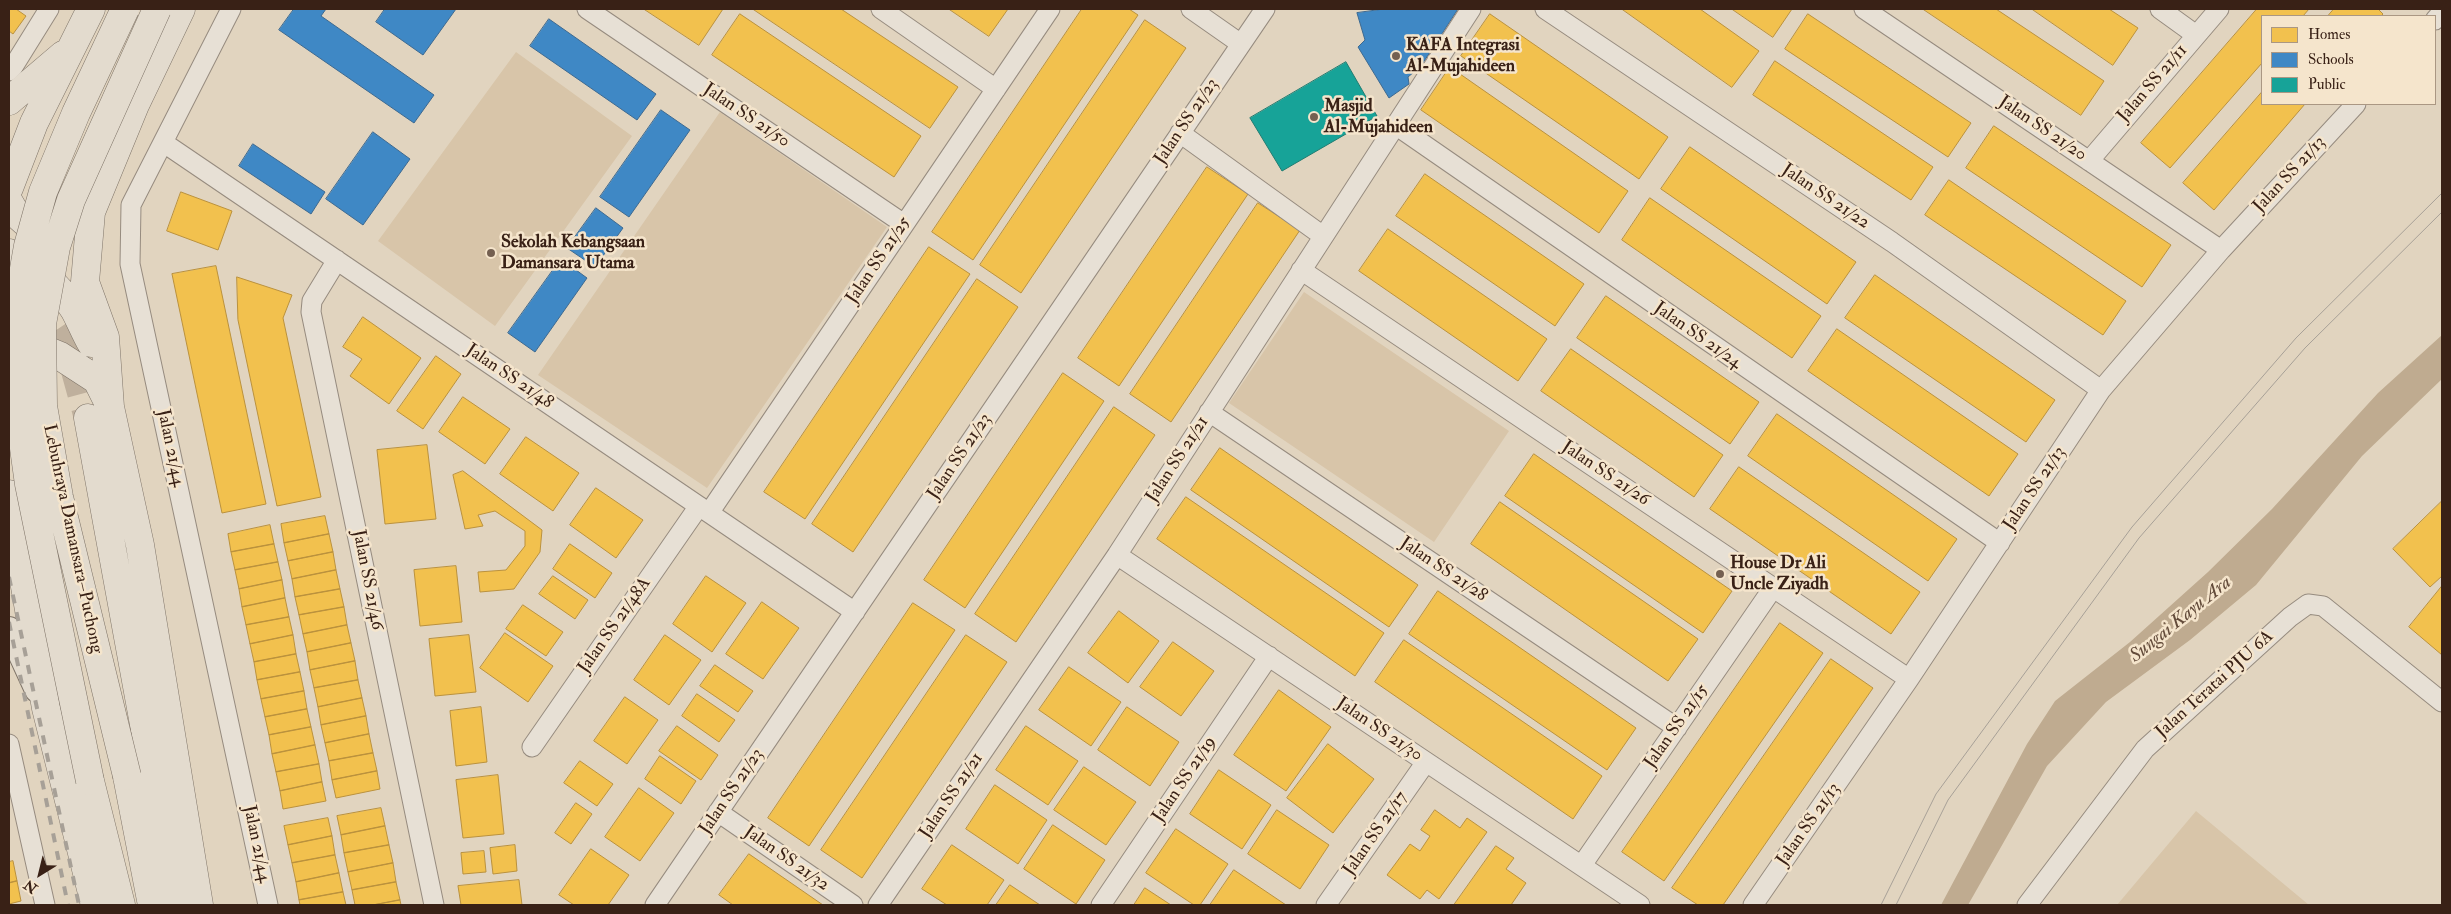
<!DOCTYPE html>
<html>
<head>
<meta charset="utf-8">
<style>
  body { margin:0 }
  #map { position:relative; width:2451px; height:914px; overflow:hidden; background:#e1d4bf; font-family:"IM FELL Double Pica",serif }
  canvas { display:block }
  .frame { position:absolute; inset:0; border:10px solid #392116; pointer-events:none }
  .legend { position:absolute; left:2261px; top:15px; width:175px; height:90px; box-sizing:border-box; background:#f5e5cc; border:1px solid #aa9783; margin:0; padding:6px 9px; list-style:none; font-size:15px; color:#392116 }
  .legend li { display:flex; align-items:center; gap:10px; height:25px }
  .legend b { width:25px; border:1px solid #aa9783 }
  .north { position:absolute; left:15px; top:849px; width:50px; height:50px; -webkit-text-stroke:4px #f5e5cc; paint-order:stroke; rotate:216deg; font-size:14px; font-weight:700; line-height:20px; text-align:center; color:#392116 }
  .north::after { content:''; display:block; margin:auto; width:18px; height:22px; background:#392116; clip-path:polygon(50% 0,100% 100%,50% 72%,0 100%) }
</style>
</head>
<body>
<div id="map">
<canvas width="2451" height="914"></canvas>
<div class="frame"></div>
<ul class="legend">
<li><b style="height:14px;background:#f2c14e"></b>Homes</li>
<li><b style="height:14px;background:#3f88c5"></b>Schools</li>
<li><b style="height:14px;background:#17a398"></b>Public</li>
</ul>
<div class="north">N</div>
</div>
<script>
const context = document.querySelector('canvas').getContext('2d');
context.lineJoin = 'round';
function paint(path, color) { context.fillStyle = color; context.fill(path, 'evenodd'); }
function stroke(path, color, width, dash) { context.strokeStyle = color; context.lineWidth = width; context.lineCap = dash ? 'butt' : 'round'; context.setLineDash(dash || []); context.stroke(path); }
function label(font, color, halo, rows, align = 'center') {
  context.font = font + ' "IM FELL Double Pica",serif'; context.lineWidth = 5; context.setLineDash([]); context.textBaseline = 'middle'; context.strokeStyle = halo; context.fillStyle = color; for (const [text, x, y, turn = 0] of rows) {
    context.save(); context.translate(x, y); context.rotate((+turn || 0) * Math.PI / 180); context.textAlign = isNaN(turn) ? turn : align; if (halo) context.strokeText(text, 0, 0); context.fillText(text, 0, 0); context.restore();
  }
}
paint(new Path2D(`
  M516 52 632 136 495 326 378 241Z
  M720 112 887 227 707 488 538 375Z
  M1304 292 1509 431 1434 542 1229 403Z
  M2196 811 2309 905H2117Z`), '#d8c5a9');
paint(new Path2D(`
  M2442 335V379L2362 456 2256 585 2190 640 2106 702 2047 766 1968 905H1941L2027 744 2055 701 2130 642 2208 572 2272 509 2378 393Z`), '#bfab90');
const homes = new Path2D(`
  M9 9H16L26 16 13 34 9 31Z
  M644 9H723L699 45Z
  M753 9H841L958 87 930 128Z
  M949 9H1008L989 36Z
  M1082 9H1129L1138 15 973 260 932 232Z
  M1622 9H1700L1759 51 1732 87Z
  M1732 9H1792L1773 37Z
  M1923 9H1996L2104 81 2081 115Z
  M2032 9H2109L2138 28 2113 65Z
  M2257 9H2309L2303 16H2262V63L2170 168 2141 143Z
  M2334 9H2378L2383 14 2381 16H2328Z
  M740 14 921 136 894 177 712 55Z
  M1490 14 1668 137 1639 179 1461 56Z
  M1808 14 1971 123 1948 157 1785 49Z
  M1145 20 1186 48 1021 293 980 265Z
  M1775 61 1933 167 1911 200 1753 95Z
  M1450 67 1628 191 1599 233 1421 110Z
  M2262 92V104H2305L2214 210 2183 183Z
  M1994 126 2171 245 2142 287 1966 168Z
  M1690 147 1856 262 1827 304 1661 189Z
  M1207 167 1248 194 1119 386 1078 358Z
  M1425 174 1584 284 1555 326 1396 216Z
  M1949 180 2126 301 2103 335 1925 215Z
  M181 192 232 211 218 250 167 231Z
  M1650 198 1821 316 1792 358 1622 240Z
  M1258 203 1300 230 1171 422 1130 394Z
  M1388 229 1547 339 1518 381 1359 271Z
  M929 247 970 274 805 519 764 492Z
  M216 266 266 504 222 513 172 274Z
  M1875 275 2055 400 2026 442 1845 318Z
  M237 277 292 295 283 318 321 497 277 506 238 320Z
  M977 279 1018 307 853 552 812 524Z
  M1606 296 1759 402 1730 444 1577 338Z
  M363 317 421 358 389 404 350 376 362 359 343 347Z
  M1837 329 2018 454 1989 496 1808 371Z
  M1571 349 1723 455 1694 497 1541 391Z
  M436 356 461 374 423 429 397 411Z
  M1063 373 1104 401 965 608 924 580Z
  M463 397 510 429 485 464 439 432Z
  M1114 407 1155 435 1016 642 975 614Z
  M1777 414 1957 539 1928 581 1748 456Z
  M526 437 579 473 553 511 500 474Z
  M427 445 436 519 385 524 377 450Z
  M1220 448 1418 585 1389 627 1191 490Z
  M1534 454 1732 591 1703 633 1505 496Z
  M1739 467 1920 592 1891 634 1710 509Z
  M463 471 542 530 540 552 514 589 480 592 478 572 506 570 525 546V531L495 511 478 515 483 526 465 529 453 475Z
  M596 488 643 520 616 558 570 525Z
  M1186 497 1384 633 1355 676 1157 539Z
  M2442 501V576L2430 587 2393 549Z
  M1500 502 1698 639 1668 681 1471 544Z
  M325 516 329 534 284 543 281 524Z
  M270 525 274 544 231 552 228 534Z
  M329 534 333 552 288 561 284 543Z
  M274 544 278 562 235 570 231 552Z
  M570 544 612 573 595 598 553 569Z
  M333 552 336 570 292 579 288 561Z
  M278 562 282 580 239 589 235 570Z
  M456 566 462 622 420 626 414 570Z
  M336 570 340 589 295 597 292 579Z
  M553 576 588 600 575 619 539 594Z
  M706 576 746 603 712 652 673 624Z
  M282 580 285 598 242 607 239 589Z
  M2442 586V655L2409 627Z
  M340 589 344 607 299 615 295 597Z
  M1438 591 1636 728 1607 770 1409 634Z
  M285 598 289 617 246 625 242 607Z
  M762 602 799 628 763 679 726 654Z
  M913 603 955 630 809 846 768 818Z
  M523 605 563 632 546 656 506 629Z
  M344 607 347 625 303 634 299 615Z
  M1119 611 1159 641 1128 683 1088 653Z
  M289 617 293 635 250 644 246 625Z
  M1780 623 1823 653 1664 881 1622 852Z
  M347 625 351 643 307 652 303 634Z
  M505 633 553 666 528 702 480 668Z
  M293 635 296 654 254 662 250 644Z
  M469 635 476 692 435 696 429 639Z
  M665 635 701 660 669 705 634 680Z
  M966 635 1007 662 862 878 821 850Z
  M1404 640 1602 776 1573 819 1375 682Z
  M1173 642 1214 671 1181 716 1140 687Z
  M351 643 355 661 310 670 307 652Z
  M296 654 300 672 257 680 254 662Z
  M1831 659 1873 688 1723 905H1698L1672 888Z
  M355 661 358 680 314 688 310 670Z
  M715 665 753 691 738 712 700 686Z
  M1069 667 1121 702 1091 746 1039 710Z
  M300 672 304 691 261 699 257 680Z
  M358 680 362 698 318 707 314 688Z
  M1279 690 1331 727 1286 791 1234 755Z
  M304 691 307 709 265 717 261 699Z
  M697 694 735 720 719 742 682 716Z
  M625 697 658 720 627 764 594 741Z
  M362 698 366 716 321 725 318 707Z
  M481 707 487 762 456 766 450 711Z
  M1127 707 1179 742 1150 786 1098 750Z
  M307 709 311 727 269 735 265 717Z
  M366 716 369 734 325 743 321 725Z
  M677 726 718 755 701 780 659 751Z
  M1026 726 1078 761 1048 805 996 770Z
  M311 727 315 745 272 754 269 735Z
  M369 734 373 753 329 761 325 743Z
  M1328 744 1374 779 1333 833 1287 798Z
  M315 745 319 764 276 772 272 754Z
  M373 753 377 771 332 780 329 761Z
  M660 756 696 781 681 804 645 779Z
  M580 761 613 784 597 806 564 783Z
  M319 764 322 782 280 791 276 772Z
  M1084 767 1136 802 1106 845 1054 810Z
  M1219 770 1271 805 1242 849 1190 814Z
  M377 771 380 789 336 798 332 780Z
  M498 775 504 834 463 838 456 780Z
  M322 782 326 801 283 809 280 791Z
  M995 785 1047 820 1018 864 966 829Z
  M639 788 674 813 640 861 605 837Z
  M576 803 592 814 571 844 555 833Z
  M381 808 385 826 341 835 337 816Z
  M1277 810 1329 845 1300 889 1248 854Z
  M1435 810 1460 828 1467 818 1487 832 1439 899 1427 890 1420 899 1387 875 1410 844 1420 851 1430 836 1421 830Z
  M328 818 332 836 288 845 284 826Z
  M1053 825 1105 860 1076 904 1024 869Z
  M385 826 389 845 344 853 341 835Z
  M1176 829 1228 864 1200 905H1194L1146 873Z
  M332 836 335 855 292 863 288 845Z
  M389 845 393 863 348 872 344 853Z
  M515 845 517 871 493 874 490 848Z
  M952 845 1004 880 987 905H947L922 889Z
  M1496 846 1514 858 1506 869 1526 883 1511 905H1454Z
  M591 849 629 875 608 905H574L559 895Z
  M484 851 486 872 463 874 461 853Z
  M749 854 823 905H733L719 895Z
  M335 855 339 873 296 882 292 863Z
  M13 861 17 881 9 883V862Z
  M393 863 396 882 352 890 348 872Z
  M1234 870 1286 905H1210Z
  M339 873 343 892 299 900 296 882Z
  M519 880 522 905H461L458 886Z
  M17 881 21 901 9 904V883Z
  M396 882 400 900 373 905H355L352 890Z
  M1010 885 1040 905H996Z
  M1145 888 1171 905H1134Z
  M343 892 346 905H300L299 900Z
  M400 900 401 905H373Z`);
paint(homes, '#f2c14e');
stroke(homes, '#ba913d', 1);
const schools = new Path2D(`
  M294 9H326L321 16 434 95 414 123 279 30Z
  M385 9H456L423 55 376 22Z
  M1384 9H1458L1421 66 1408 77 1409 84 1389 98 1358 47 1365 40 1357 13Z
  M549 19 656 94 637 120 530 46Z
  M661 110 690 130 629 217 600 197Z
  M373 132 410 159 363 225 326 199Z
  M253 144 325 192 311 214 239 166Z
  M596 208 623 228 595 267 567 248Z
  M561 259 587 278 535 352 508 333Z`);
paint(schools, '#3f88c5');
stroke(schools, '#3d6990', 1);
const public = new Path2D(`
  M1346 62 1377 116 1282 171 1250 118Z`);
paint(public, '#17a398');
stroke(public, '#217c71', 1);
stroke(new Path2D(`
  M36 293 66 338 88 418`), '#bfb09d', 28, [28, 14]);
const minor = new Path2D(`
  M231 9 131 205 130 264 268 905
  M587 9 904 224
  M881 9 996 89
  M1191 9 1241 44
  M1545 9 1892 242 2101 390
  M1864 9 2221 250
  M2160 9 2196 35
  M2435 20 2442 12
  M9 71 13 67 49 9
  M1397 126 2000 543
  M1180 133 1323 236
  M164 143 855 612
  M2089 161 2219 9
  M337 260 312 301 311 312 434 905
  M1301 270 1909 679
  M1209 412 1677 728
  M709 513 1050 9
  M1117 555 1640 905
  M9 744 45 905
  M532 747 699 506
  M718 812 853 905
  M1582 865 1773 588
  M655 905 1265 9
  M878 905 1117 555 1471 9
  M1101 905 1269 656
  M1326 905 1426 762
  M1753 905 1909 679 2101 390 2221 250 2356 104
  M2027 905 2145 749 2290 617 2308 604 2323 606 2442 702`);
const major = new Path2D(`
  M9 629 37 690`);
const highway = new Path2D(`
  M181 9 135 105 91 212 85 282 105 337 110 407 140 545 199 905
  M9 101 63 55
  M9 188 34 123 91 9
  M9 202C19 221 32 231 54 230
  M9 253C34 264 61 287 75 311 81 322 85 333 91 343
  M21 355 43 349 60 356 97 380 108 402
  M88 418 177 905
  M9 494 46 708 95 905
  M127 776 152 905
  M90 781 121 905`);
stroke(minor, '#968b7f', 21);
stroke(major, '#7f7468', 26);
stroke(highway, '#7f7468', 29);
stroke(minor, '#e7e0d5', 19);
stroke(major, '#e3dbce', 24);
stroke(highway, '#e3dbce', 28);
stroke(new Path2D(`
  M1881 905 1936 794 2132 527 2296 338 2442 193
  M1896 905 1948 800 2139 538 2305 348 2442 212`), '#a7a097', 1);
stroke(new Path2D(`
  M9 577 79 905
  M9 622 68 905`), '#a7a097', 4, [9, 9]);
const highwayBridge = new Path2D(`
  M127 776 59 497 43 406 42 324 56 247 71 200 157 9
  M90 781 29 484 15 383 18 303 28 246 43 192 76 113 125 9`);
stroke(highwayBridge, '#7f7468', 29, []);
stroke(highwayBridge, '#e3dbce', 28);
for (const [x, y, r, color] of [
  [1396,56,5,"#746051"],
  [1314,117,5,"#746051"],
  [491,253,5,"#746051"],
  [1720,574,5,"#746051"]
]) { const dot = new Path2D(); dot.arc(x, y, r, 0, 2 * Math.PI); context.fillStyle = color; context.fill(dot); stroke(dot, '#f5e5cc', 2); }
label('bold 18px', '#392116', '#f5e5cc', [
  ["KAFA Integrasi",1406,46],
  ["Al-Mujahideen",1406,67],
  ["Masjid",1324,107],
  ["Al-Mujahideen",1324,128],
  ["Sekolah Kebangsaan",501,243],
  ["Damansara Utama",501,264],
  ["House Dr Ali",1730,564],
  ["Uncle Ziyadh",1730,585]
], 'left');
label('18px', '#392116', '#f5e5cc', [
  ["Jalan SS 21/11",2153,84,-49],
  ["Jalan SS 21/50",746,116,34],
  ["Jalan SS 21/23",1187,122,-56],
  ["Jalan SS 21/20",2042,129,34],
  ["Jalan SS 21/13",2290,175,-47],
  ["Jalan SS 21/22",1825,197,34],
  ["Jalan SS 21/25",879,261,-56],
  ["Jalan SS 21/24",1697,336,35],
  ["Jalan SS 21/48",509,377,34],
  ["Jalan 21/44",170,448,78],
  ["Jalan SS 21/23",960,457,-56],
  ["Jalan SS 21/21",1178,460,-57],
  ["Jalan SS 21/26",1605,474,34],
  ["Jalan SS 21/13",2035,489,-56],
  ["Lebuhraya Damansara–Puchong",72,539,78],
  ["Jalan SS 21/28",1443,570,34],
  ["Jalan SS 21/46",367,580,79],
  ["Jalan SS 21/48A",615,626,-55],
  ["Jalan Teratai PJU 6A",2215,685,-42],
  ["Jalan SS 21/15",1677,727,-55],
  ["Jalan SS 21/30",1379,730,34],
  ["Jalan SS 21/19",1185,780,-56],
  ["Jalan SS 21/23",732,792,-56],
  ["Jalan SS 21/21",952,796,-56],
  ["Jalan SS 21/13",1809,825,-55],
  ["Jalan SS 21/17",1376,834,-55],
  ["Jalan 21/44",256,844,78],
  ["Jalan SS 21/32",786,859,35]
]);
label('italic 19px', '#634b3a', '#f5e5cc', [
  ["Sungai Kayu Ara",2181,620,-39]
]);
</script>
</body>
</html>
